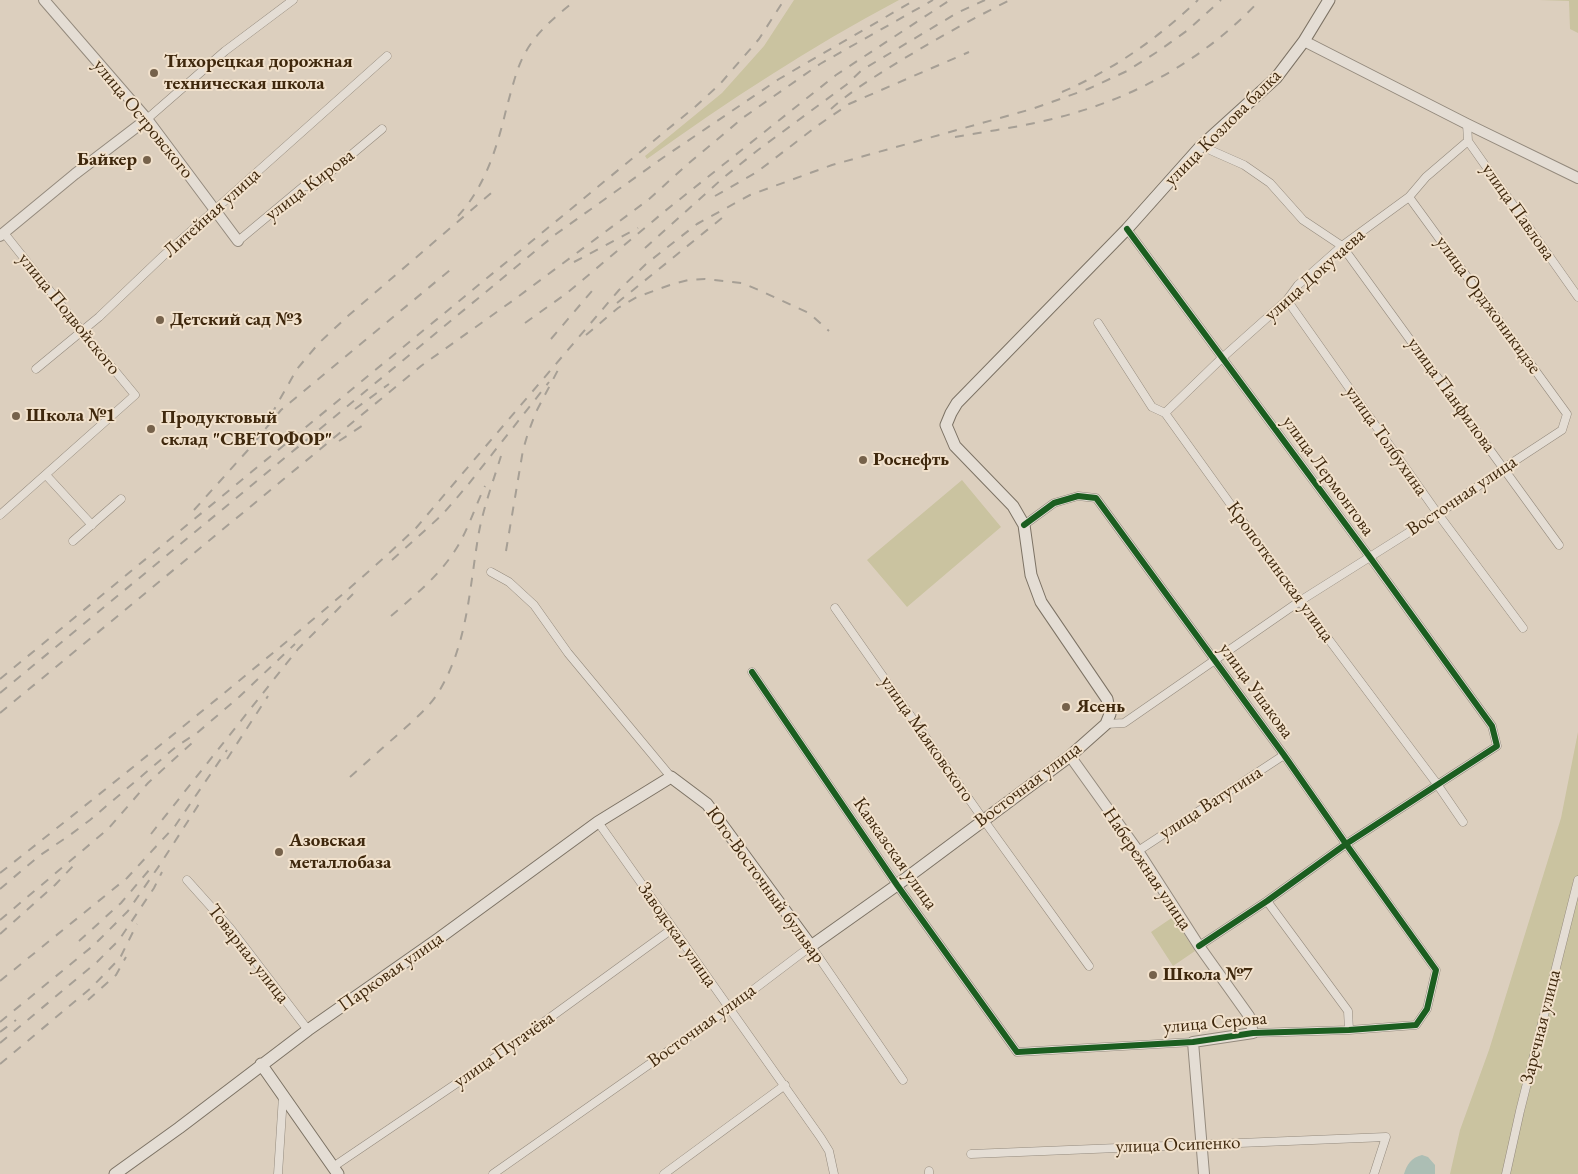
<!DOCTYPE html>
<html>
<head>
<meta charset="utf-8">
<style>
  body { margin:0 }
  canvas { display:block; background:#dccfbe }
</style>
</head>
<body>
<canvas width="1578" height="1174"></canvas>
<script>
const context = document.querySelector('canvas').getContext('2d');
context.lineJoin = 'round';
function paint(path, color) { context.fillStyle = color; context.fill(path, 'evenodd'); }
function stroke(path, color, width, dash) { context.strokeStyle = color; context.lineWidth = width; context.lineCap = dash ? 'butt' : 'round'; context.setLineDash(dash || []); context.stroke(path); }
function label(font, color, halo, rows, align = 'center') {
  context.font = font + ' "EB Garamond",serif'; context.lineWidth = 4; context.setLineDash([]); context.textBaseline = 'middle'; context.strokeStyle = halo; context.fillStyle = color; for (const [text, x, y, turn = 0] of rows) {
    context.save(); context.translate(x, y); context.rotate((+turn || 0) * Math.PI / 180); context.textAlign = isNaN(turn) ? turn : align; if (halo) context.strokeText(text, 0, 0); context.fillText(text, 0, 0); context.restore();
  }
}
paint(new Path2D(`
  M794 0H899C810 47 728 101 647 159L645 156 722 93 764 46Z
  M1539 0H1578V33L1570 29 1569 1Z
  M962 480 1001 527 907 607 867 560Z
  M1578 732V1174H1450L1460 1130 1489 1050 1561 818Z
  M1173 917 1195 951 1173 966 1151 932Z`), '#cac3a0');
paint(new Path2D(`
  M1422 1155 1428 1157 1435 1165V1174H1404C1407 1164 1411 1158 1422 1155Z`), '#acbeb4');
const minor = new Path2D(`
  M147 119 225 51 293 0
  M1467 124 1468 141 1578 297
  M1201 146 1244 165 1270 183 1303 220 1342 246 1559 545
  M1127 229 1369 556 1492 726 1497 746 1346 844 1267 901 1199 946
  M238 241 304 186H314L382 129
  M1287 300 1438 514 1523 628
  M1098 323 1152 407 1165 413 1300 601 1437 784 1463 822
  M36 369 99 317 163 256 387 56
  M1165 413 1222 358 1287 300 1298 285 1342 246 1409 197 1426 177 1468 141
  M46 475 92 525
  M0 515 135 395 82 331 4 233
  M1024 525 1054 503 1078 496 1096 498 1284 755 1346 844 1436 970 1427 1009 1416 1025 1349 1030 1253 1033
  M73 541 121 499
  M491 572 509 582 534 605 568 653 671 777
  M835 608 983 819 1089 966
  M752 672 897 885 1017 1052 1193 1042
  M1106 724 1124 723 1300 601 1438 514 1504 468 1562 430 1567 414 1409 197
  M598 822 821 1138 829 1151 834 1174
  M1138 851 1284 755
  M187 880 230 928 308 1030
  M1267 901 1348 1011 1349 1030
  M971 1154 1386 1137 1374 1174
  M333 1167 500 1054 672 929
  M929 1171V1174
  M278 1174 283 1096
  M493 1174 728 1009 811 946 903 1080
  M664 1174 785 1085
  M1506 1174 1520 1111 1578 880`);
const tertiary = new Path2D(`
  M44 0 147 119 238 241
  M1304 41 1467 124 1578 178
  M0 236 75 174 147 119
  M1070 756 1138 851 1199 946 1249 1016 1253 1033 1193 1042 1204 1174`);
const secondary = new Path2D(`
  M261 1064 338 1174
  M115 1174 179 1128 308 1030 438 939 598 822 671 777 707 804 811 946 897 885 1070 756 1106 724 1110 714 1107 699 1041 602 1031 575 1024 525 1013 506 955 446 946 425 951 413 957 403 1127 229 1201 146 1276 78 1304 41 1329 0`);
stroke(minor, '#948a7d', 9);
stroke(tertiary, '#948a7d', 12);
stroke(secondary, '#7d7365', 13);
stroke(minor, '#e4ddd4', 8);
stroke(tertiary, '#e4ddd4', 10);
stroke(secondary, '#e4ddd4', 11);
stroke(new Path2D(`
  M1062 92C1113 70 1157 39 1198 0
  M831 109C852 90 876 76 900 61 936 39 972 19 1010 0
  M955 137C990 131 1026 126 1060 117 1137 97 1206 58 1260 0
  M715 196 757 172 817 126 849 104 969 52
  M458 216C486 186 498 144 507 106 512 89 516 70 524 55 536 32 556 16 576 0
  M645 248 723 178 758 150 846 85 862 70 957 13 985 0
  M574 262 638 228
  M617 303 722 218
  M525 323 567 293 665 211 836 75 950 0
  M586 335 618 308 637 297 670 285 688 280 705 279 742 283 761 291 809 313 829 331
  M551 339 597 285
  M355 409 389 384
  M271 415 297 369 319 343 349 315 497 188
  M339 441 368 422
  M194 510 248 450 281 410 450 270
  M506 551 523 450 528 433 536 412 558 370
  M392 560 442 515 467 486 549 382
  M391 616C414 596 439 576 456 549 468 530 475 507 485 486
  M0 679 696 106 720 84 759 39 784 0
  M0 693 556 234 664 157 779 79 915 0
  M0 713 421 366 515 299 648 200 689 163 744 117 820 64 933 0
  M227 759 268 696
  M350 777C368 761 386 745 404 729 416 718 429 707 438 693 466 648 469 595 477 544 481 514 492 485 501 456
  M151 834 298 649 353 594
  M0 873C79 811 157 748 234 685 296 634 358 583 416 528L619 290 646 264 697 224 750 195 832 165 1032 109 1088 89 1127 71 1157 52 1188 30 1221 0
  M0 889 39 856 70 835 90 820 177 746 197 733 239 697 295 644
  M0 920 108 829 148 783 193 742
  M0 934 55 885 73 866
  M79 941 121 903 150 869
  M0 981 127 878 175 826 227 750
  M88 1000 116 975 126 957
  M0 1022 94 945 128 911 161 863 199 804
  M0 1032 16 1020
  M0 1043 97 962 119 940 154 888 162 872
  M0 1064 91 988 120 958 137 924`), '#a69f95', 2, [9, 9]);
stroke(new Path2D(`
  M1127 229 1369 556 1492 726 1497 746 1346 844 1267 901 1199 946
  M752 672 897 885 1017 1052 1193 1042 1253 1033 1349 1030 1416 1025 1427 1009 1436 970 1346 844 1284 755 1096 498 1078 496 1054 503 1024 525`), '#1b5e20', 6);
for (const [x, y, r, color] of [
  [154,73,5,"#76624b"],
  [147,160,5,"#76624b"],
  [160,320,5,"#76624b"],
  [16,416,5,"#76624b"],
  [151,429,5,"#76624b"],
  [863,460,5,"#76624b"],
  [1066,707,5,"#76624b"],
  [279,852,5,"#76624b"],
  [1153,975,5,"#76624b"]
]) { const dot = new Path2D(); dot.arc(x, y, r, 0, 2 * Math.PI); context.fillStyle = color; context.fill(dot); stroke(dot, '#f1e1cc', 2); }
label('bold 19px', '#3f280d', '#f1e1cc', [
  ["Тихорецкая дорожная",164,62],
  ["техническая школа",164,84],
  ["Байкер",137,160,"right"],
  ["Детский сад №3",170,320],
  ["Школа №1",26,416],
  ["Продуктовый",161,418],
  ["склад \"СВЕТОФОР\"",161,440],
  ["Роснефть",873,460],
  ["Ясень",1076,707],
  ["Азовская",289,841],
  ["металлобаза",289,863],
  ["Школа №7",1163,975]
], 'left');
label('19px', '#3f280d', '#f1e1cc', [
  ["улица Островского",143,119,51],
  ["улица Козлова балка",1223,128,-45],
  ["улица Кирова",310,185,-37],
  ["улица Павлова",1518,212,55],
  ["Литейная улица",212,213,-42],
  ["улица Докучаева",1315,275,-42],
  ["улица Орджоникидзе",1488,305,54],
  ["улица Подвойского",69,314,51],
  ["улица Панфилова",1451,395,54],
  ["улица Толбухина",1386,441,55],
  ["улица Лермонтова",1328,476,54],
  ["Восточная улица",1462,496,-34],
  ["Кропоткинская улица",1280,572,54],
  ["улица Ушакова",1256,691,54],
  ["улица Маяковского",927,739,55],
  ["Восточная улица",1028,785,-37],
  ["улица Ватутина",1211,803,-33],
  ["Кавказская улица",895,854,55],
  ["Набережная улица",1147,869,56],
  ["Юго-Восточный бульвар",765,885,54],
  ["Заводская улица",677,935,55],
  ["Товарная улица",248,954,52],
  ["Парковая улица",391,972,-35],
  ["улица Серова",1215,1023,-5],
  ["Восточная улица",702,1026,-36],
  ["Заречная улица",1541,1027,-76],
  ["улица Пугачёва",504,1050,-35],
  ["улица Осипенко",1178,1145,-2]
]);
</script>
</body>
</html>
